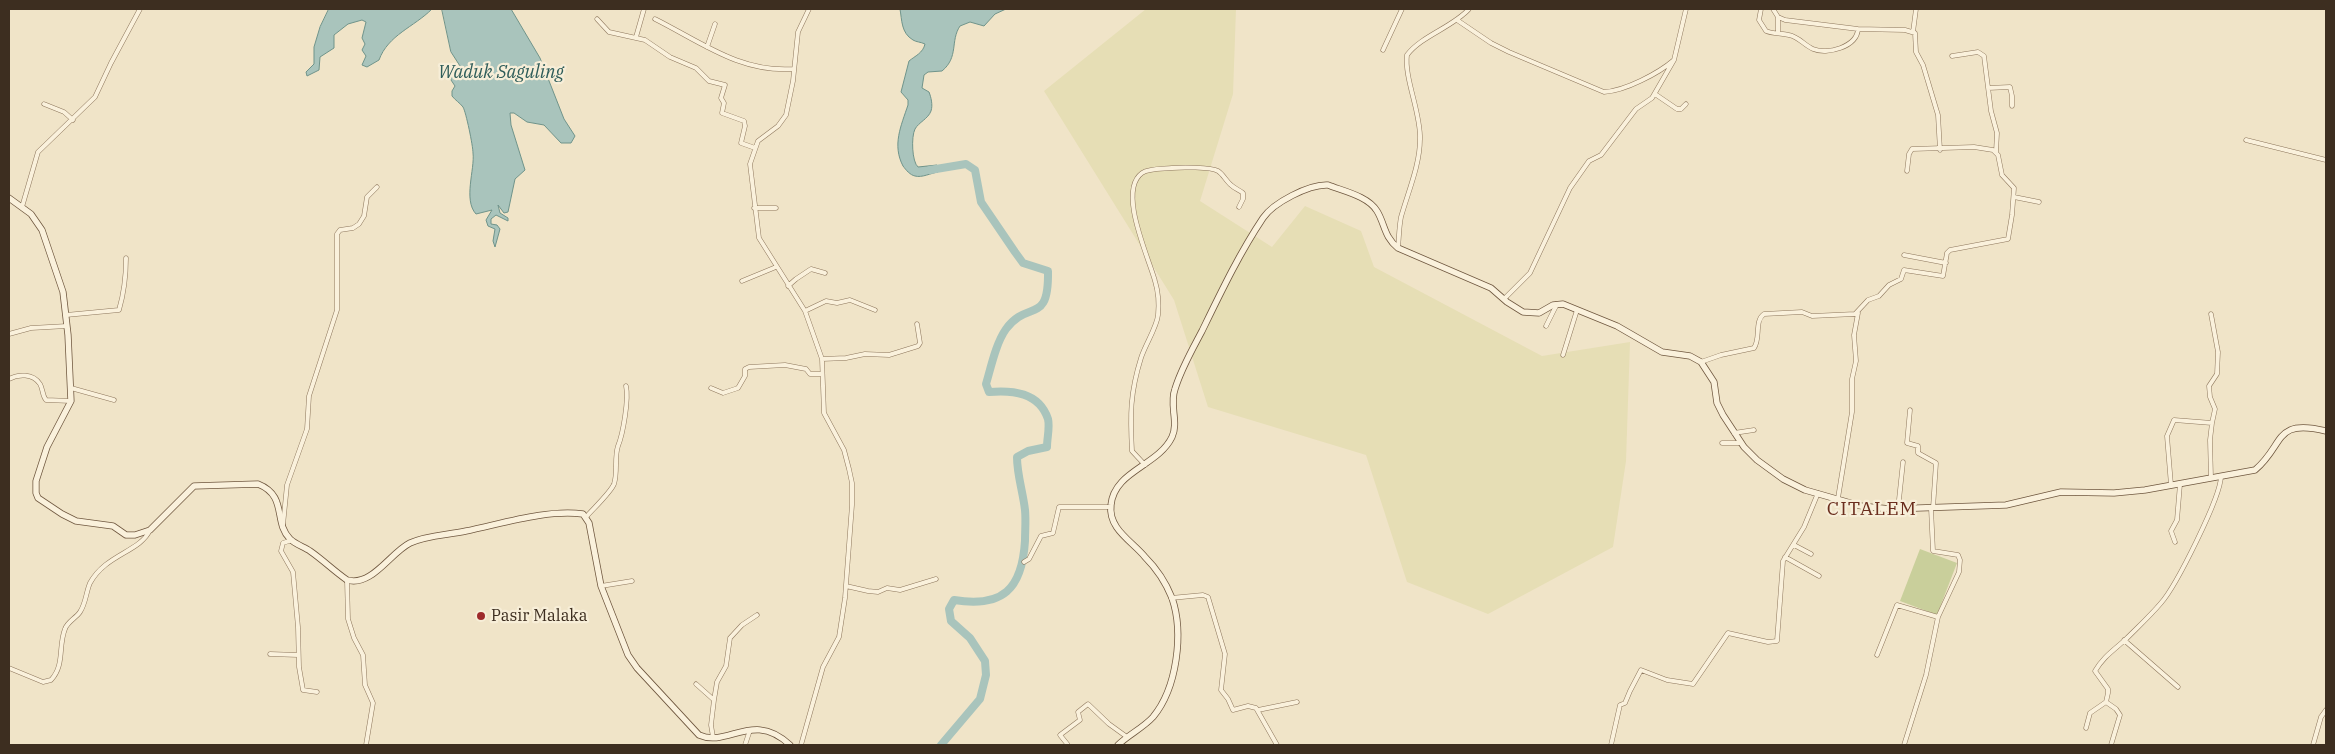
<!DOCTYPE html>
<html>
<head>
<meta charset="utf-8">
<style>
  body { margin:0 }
  #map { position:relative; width:2335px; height:754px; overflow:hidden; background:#f0e4c8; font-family:"IBM Plex Serif",serif }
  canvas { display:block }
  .frame { position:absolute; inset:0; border:10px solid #3d2e20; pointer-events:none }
</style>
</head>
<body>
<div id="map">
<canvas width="2335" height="754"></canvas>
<div class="frame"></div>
</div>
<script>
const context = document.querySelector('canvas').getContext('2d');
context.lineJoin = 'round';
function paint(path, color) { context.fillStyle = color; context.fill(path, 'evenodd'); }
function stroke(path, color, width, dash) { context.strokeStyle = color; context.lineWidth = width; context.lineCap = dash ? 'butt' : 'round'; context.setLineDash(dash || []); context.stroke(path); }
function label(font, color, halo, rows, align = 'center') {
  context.font = font + ' "IBM Plex Serif",serif'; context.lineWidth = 4.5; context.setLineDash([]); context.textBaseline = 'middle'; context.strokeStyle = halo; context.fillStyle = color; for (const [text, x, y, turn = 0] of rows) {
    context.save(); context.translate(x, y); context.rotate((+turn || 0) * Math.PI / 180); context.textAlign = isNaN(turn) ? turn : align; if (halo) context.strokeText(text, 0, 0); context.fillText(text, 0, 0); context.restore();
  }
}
paint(new Path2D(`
  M1146 9H1236L1233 94 1200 201 1272 247 1305 206 1361 231 1374 267 1542 356 1630 342 1626 461 1613 547 1488 614 1407 582 1366 455 1208 407 1174 300 1044 91Z`), '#e6deb5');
paint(new Path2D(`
  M1920 549 1957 563 1937 615 1900 601Z`), '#c9cf9b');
const water = new Path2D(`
  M329 9H432C414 27 388 35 379 60L367 67 362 65 366 56 362 50 365 44 362 38 366 22 362 20 348 24 334 35V48L320 57 319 70 307 76 306 72 314 64V47L320 27Z
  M442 9H511L540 58 564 119 575 136 571 143H561L544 125 527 122 514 113H510L511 125 525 170 515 179 508 212 504 213 498 205 500 213 508 218V221L496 215 491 219V224L497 225 500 229 495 247 493 241 495 229 488 226 486 220 492 210 476 214C463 200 475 169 473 153 473 146 466 112 463 107 460 103 455 100 452 96V91L455 86 451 80V75L460 66 451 52Z
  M900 9H1006L995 14 984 26 970 22 960 26C950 41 959 57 942 71L928 72 924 75 922 88 929 92C931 97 933 105 931 111 928 119 919 122 915 129 911 137 912 162 918 167L937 165 940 169 938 172C931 173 922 178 915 176 910 175 906 170 903 166 892 145 901 126 908 105V100L901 92 909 61C915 56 923 53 925 44 921 42 916 42 913 40 901 33 902 20 900 9Z`);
paint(water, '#a9c4bc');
stroke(water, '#6f938a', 1);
stroke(new Path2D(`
  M930 170 966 164 975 170 981 202 1015 252 1023 263 1048 271C1049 326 1028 299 1006 329 996 343 991 367 986 384L989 392C1012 390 1039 392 1048 419 1050 427 1047 438 1047 447L1028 451 1017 457C1017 475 1023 492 1025 510 1026 520 1025 531 1025 541 1022 589 1003 608 954 600L949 609 951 621 970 638 985 661 986 675 980 699 941 745`), '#a9c4bc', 8);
const street = new Path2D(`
  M1761 9 1759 20 1766 31C1773 34 1781 33 1789 35 1799 37 1804 45 1813 49 1827 55 1857 47 1858 29
  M1773 9 1778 17 1785 20 1858 29 1905 30 1915 33 1916 52 1923 65 1938 115 1940 150
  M597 19 609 32 645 40 670 57 696 68 709 81 725 85 721 98 724 103 722 113 744 121 745 126 741 143 755 148
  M655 19C701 42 740 73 794 69
  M1457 20 1491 43 1509 52 1604 92C1625 91 1659 73 1674 60L1686 9
  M1913 32 1916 9
  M1778 33V17
  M636 37 644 9
  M707 47 715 24
  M1383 50 1402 9
  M1952 56 1978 52 1984 56 1991 111 1997 133 1996 152
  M1988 88 2010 87 2012 96V106
  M1655 94 1677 109H1681L1686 104
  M44 104 64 112 73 120
  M2246 140 2326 160
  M2014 197 2039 202
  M22 207 38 152 95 97 111 63 140 9
  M754 208H776
  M1398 248C1399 238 1399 227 1401 217 1408 192 1420 165 1420 139 1421 113 1404 78 1407 55 1421 36 1453 27 1469 9
  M1904 255 1946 263
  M742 281 776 267
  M788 286 796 279 811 269 825 273
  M1504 299 1530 273 1570 188 1589 161 1601 155 1636 109 1652 98 1674 60
  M805 311 826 301 837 303 850 300 875 310
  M2211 314 2218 352 2217 374 2209 386 2210 397 2215 409 2212 423
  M66 315 119 310C124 293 126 276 126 258
  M1546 326 1557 304
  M9 334 31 328 67 326
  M1563 355 1577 310
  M822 359 846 358 865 354 889 355 918 346 920 343 917 324
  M1701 362 1721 355 1754 348C1761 338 1754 321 1764 314L1802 312 1812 316 1855 314 1868 300 1879 296 1889 285 1901 279 1904 270 1943 276 1947 253 1950 250 2008 239 2012 215 2014 188 2002 175 1998 155 1993 150 1974 147 1912 149 1909 154 1907 171
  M9 379C18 374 33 373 40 384 43 389 42 395 46 400L71 401
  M71 388 114 400
  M711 388 723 393 738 388 745 376V369L749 367 785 365 806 369 810 374H822
  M1910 410 1907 443 1918 446V453L1936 463 1933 508
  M1734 433 1754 430
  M1722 443H1741
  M1145 465 1132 451C1130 415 1130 393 1141 358 1145 345 1157 327 1158 315 1159 305 1158 291 1155 281 1149 258 1117 191 1142 173 1149 168 1164 169 1172 168 1181 167 1211 167 1218 171 1223 174 1226 181 1231 185 1234 188 1239 190 1243 193V199L1239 207
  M2171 485 2167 436 2174 420 2212 423 2210 440 2211 478
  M1838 498 1852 412V379L1856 361 1854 335 1858 313
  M1898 509 1903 462
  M586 517C593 509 611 492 614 484 618 472 614 458 618 446 623 434 629 399 626 386
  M283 525 287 485 307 429 309 396 337 310V234L340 230 353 228 359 224 364 216 367 197 377 187
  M292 540 283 543 281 551 293 572 298 627 299 667 303 690 317 692
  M2175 542 2171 531 2177 520 2180 484
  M1794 545 1811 554
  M1785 557 1819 576
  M1024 562 1029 559 1041 536 1053 533 1059 507H1110
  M347 580 348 619 354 638 363 655 365 685 373 703 366 745
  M601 586 632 581
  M846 586 868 591 878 592 887 588 900 590 936 579
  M1171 598 1203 595 1208 597 1225 654 1221 690 1228 699 1233 710 1248 706 1256 708 1277 745
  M2124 640 2178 687
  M270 654 298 655
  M1877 655 1897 605 1938 617
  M9 668 43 682 51 680C65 665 58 646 65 629 67 622 76 618 80 612 86 603 86 592 90 583 106 554 140 552 150 530
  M696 684 714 700
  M2106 702 2116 709 2120 715 2111 745
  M1258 710 1297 702
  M2086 728 2090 713 2106 702 2108 693V689L2095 671C2104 656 2113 651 2126 639 2138 627 2150 616 2161 603 2176 586 2221 497 2221 476
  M713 737 711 725 714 700 717 682 726 666 730 638 742 625 757 615
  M745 745 750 730
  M801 745 823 667 839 637 845 598 852 505V483L849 469 844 450 824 413 822 359 805 311 759 238 750 164 758 141 778 126 786 115 793 81 798 32 809 9
  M1068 745 1060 735 1080 720 1078 712 1088 704 1109 724 1127 737
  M1611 745 1620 705 1625 703 1630 691 1641 670 1667 680 1693 684 1728 633 1768 642 1777 641 1783 561 1804 527 1818 493
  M1904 745 1926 675 1938 617 1959 572 1960 560 1958 555 1933 551 1931 508
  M2313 745 2321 717 2326 710`);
const secondary = new Path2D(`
  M9 198 31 214 42 230 63 292 68 335 71 401 47 447 36 481V493L38 498 62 514 76 521 113 526 126 535H135L150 530 194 486 258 484C288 496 273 522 290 539 295 544 304 547 310 551 323 560 334 571 347 580 372 587 390 553 410 543 427 535 448 535 466 531 501 524 547 509 583 514L589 523 601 586 628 655 637 668 699 735C728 748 753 710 790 745
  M1118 745C1128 735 1143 728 1153 717 1177 688 1184 633 1172 598 1166 583 1156 568 1145 557 1132 541 1108 529 1111 505 1114 471 1158 466 1172 437 1179 422 1169 405 1175 389 1181 369 1192 350 1202 331 1221 292 1239 254 1263 218 1273 203 1309 184 1328 185 1343 191 1368 196 1377 211 1385 224 1384 237 1398 248L1491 288 1507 302 1523 312 1539 313 1553 305 1563 304 1617 326 1662 352 1690 356 1701 362 1714 382 1717 403 1723 415 1744 447 1757 460 1783 479 1805 490 1861 506 1890 509 2006 505 2061 492 2114 493 2145 490 2255 470C2285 445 2273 418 2326 431`);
stroke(street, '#8d765c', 5);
stroke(secondary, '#6f573f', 7);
stroke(street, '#faf1dc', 4);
stroke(secondary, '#faf1dc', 5.5);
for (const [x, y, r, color] of [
  [481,616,5,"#9e2a2b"]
]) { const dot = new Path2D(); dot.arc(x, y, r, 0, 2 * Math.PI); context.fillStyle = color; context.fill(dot); stroke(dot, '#f7eed8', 2); }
label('16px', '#3d2e20', '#f7eed8', [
  ["Pasir Malaka",491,616]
], 'left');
label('italic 18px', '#2f5d5a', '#f7eed8', [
  ["Waduk Saguling",501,73]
]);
context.letterSpacing = '1px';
label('19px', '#6b2e1e', '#f7eed8', [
  ["CITALEM",1872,510]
]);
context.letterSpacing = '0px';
</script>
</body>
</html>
